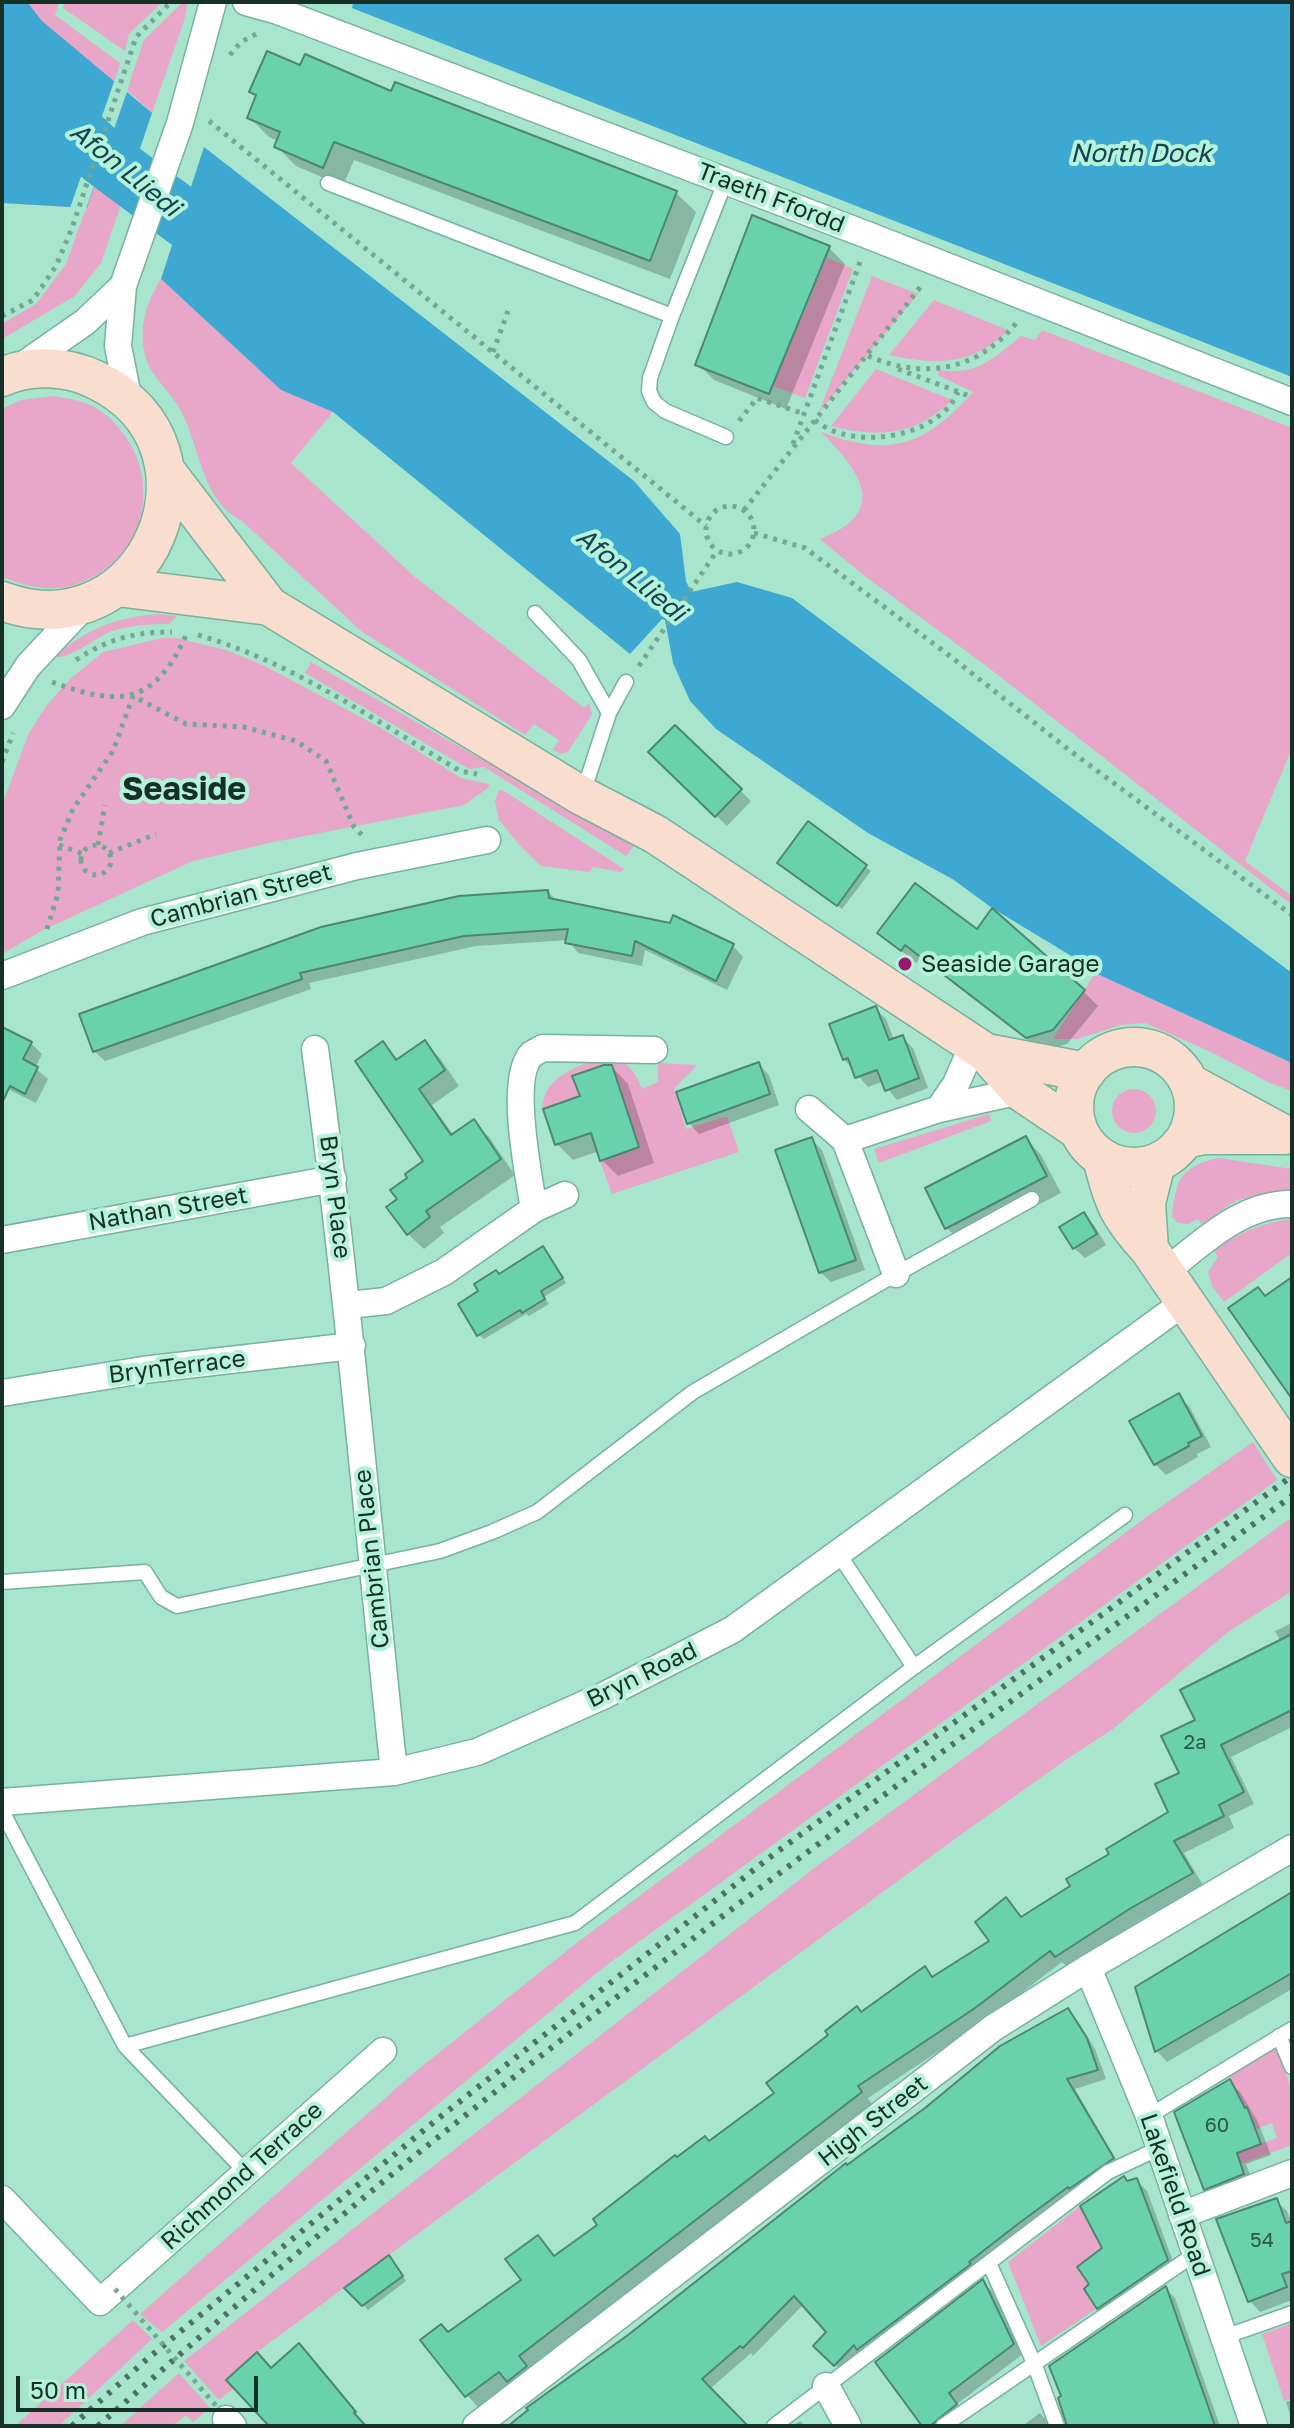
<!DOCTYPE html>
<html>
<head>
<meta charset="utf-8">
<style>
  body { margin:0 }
  #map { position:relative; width:1294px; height:2428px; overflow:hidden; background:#a8e5cd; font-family:"Golos Text",sans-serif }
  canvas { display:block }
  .frame { position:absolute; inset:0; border:4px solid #173027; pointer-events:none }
  .scale { position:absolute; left:16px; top:2376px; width:242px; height:36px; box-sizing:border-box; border:4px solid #173027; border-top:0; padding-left:10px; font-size:24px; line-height:28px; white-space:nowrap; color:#173027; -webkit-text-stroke:6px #b5f2da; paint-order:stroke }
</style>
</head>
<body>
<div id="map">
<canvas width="1294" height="2428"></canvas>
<div class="frame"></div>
<div class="scale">50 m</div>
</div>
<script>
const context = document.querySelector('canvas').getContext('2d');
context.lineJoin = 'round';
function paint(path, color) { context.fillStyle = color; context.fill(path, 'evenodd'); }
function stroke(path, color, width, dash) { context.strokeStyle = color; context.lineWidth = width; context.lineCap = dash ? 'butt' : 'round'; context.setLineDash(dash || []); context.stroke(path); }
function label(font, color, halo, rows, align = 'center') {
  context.font = font + ' "Golos Text",sans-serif'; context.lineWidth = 8; context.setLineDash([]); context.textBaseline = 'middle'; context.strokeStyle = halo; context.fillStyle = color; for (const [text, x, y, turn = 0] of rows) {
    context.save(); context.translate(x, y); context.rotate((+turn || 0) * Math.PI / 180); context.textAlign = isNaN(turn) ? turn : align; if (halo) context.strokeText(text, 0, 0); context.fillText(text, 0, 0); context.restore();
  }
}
paint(new Path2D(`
  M2 2H59L55 15 120 63 115 80 127 90 144 40 183 2H188L184 21 152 113 128 91Z
  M64 2H162L129 34 125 51 63 8Z
  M2 78 126 190 101 263 75 296 2 339V324L36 304 66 264 86 208 2 203Z
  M826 257 853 269 805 398 773 386 794 331 793 311 804 314Z
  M872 276 918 294 819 412Z
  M161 279 281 390 333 412 291 463 415 577 584 708 589 703 592 714 568 752 561 754 553 750 559 740 534 724 525 735 361 631 242 521C199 499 201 443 178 406 168 389 149 374 145 355 138 328 147 301 161 279Z
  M934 300 1008 330C973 366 936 365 889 355Z
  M1042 330 1292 428V748L1245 861 1292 896V905L989 668 862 574 820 539C891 512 860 471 821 432 890 458 925 446 973 392L939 376 938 370C977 376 993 359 1021 336L1035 340Z
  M876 369 952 400C916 436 878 438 831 426Z
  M53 396C63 398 74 399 83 402 98 407 113 419 122 432 157 476 149 540 101 572 88 580 72 588 56 588 36 589 20 584 2 577V409L21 400Z
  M160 614 177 616 169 624C149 624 131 625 112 631 94 638 73 658 55 657 86 628 118 617 160 614Z
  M162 638H176L226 650 265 666 381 728 461 778 489 784 488 788 464 805 269 843 193 861 43 930 2 954V805L29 733 47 705 70 679 103 652Z
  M311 662 634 846 626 856 484 767 469 769 305 673Z
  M499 790 504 791 624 869 621 872 593 867 590 872 541 866 522 848 499 820 495 801Z
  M1095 973 1292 1063V1091L1268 1082 1213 1053 1145 1023 1121 1025 1077 1039H1053Z
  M609 1055C628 1062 634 1070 642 1089L658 1082V1063L697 1065 674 1089 686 1129 727 1116 739 1152 612 1194 600 1161 639 1147 612 1063 573 1076 580 1096 543 1109C541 1075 585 1064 609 1055Z
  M1112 1111a22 22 0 1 1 44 0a22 22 0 1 1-44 0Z
  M989 1114 991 1121 879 1163 874 1149Z
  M1218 1158 1292 1169V1189L1237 1200 1202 1224 1198 1219 1188 1224 1178 1223 1172 1217C1175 1180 1181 1167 1218 1158Z
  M1292 1219V1253L1224 1302 1212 1286 1208 1272 1218 1257 1214 1251C1237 1233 1263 1222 1292 1219Z
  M1253 1442 1277 1480 604 1967 162 2332 140 2314 416 2071 578 1942 1145 1518Z
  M1292 1517V1591L1228 1632 1113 1729 1067 1759 959 1836 257 2352 234 2388 219 2400 184 2361 817 1866Z
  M1276 2047 1292 2090V2145L1241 2164 1237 2153 1277 2138 1272 2123 1228 2140 1252 2121 1246 2107 1220 2117 1237 2094 1228 2076Z
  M1080 2206 1102 2248 1077 2267 1089 2284 1084 2289 1096 2309 1041 2346 1008 2262Z
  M133 2320 152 2339 59 2426H15Z
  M1292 2323V2398L1284 2401 1262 2334Z
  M179 2373 210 2408 193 2422 186 2415 173 2426H120Z`), '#e8a7c8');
paint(new Path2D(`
  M2 2H27L42 21 152 113 126 190 100 170 87 208 2 203Z
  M353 2H1292V377L352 8Z
  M204 147 634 481 680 534 686 581 691 592 737 582 792 598 1292 973V1063L1095 973 1088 966 992 908 954 880 868 833 716 729 690 701 673 663 665 620 662 619 630 654 333 412 281 390 161 279Z`), '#3da8d1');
paint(new Path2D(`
  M116 76 129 86 104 158 85 212 69 211Z`), '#a8e5cd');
paint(new Path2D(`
  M302 68 393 93 676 193 696 212 670 279 354 160 343 186 296 166 276 146 278 141 269 137 249 117 257 98 252 92Z
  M753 218 829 248 845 264 786 409 714 380 698 364Z
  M675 727 751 801 727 826 651 752Z
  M808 824 871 871 842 909 785 867Z
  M548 892 558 902 733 946 743 957 727 990 645 950 642 966 578 953 568 940 476 946 309 983 311 989 105 1061 94 1051 82 1015Z
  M879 932H977L1083 991 1098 1006 1067 1044 1042 1051 920 958 916 963Z
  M875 1009 886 1019 894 1040 902 1037 913 1048 928 1088 897 1100 882 1082 868 1087 844 1059Z
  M2 1029 31 1043 42 1054 35 1068 48 1079 36 1103 2 1086Z
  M425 1043 440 1058 459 1086 432 1105 454 1136 474 1122 489 1137 515 1175 440 1227 444 1233 424 1249 408 1234 400 1199 426 1162 383 1044 399 1060Z
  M758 1064 769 1075 779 1105 699 1134 689 1123Z
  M612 1067 628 1084 654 1163 618 1176 602 1160 599 1151 573 1160 557 1144 582 1097Z
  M1025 1138 1041 1155 1061 1193 963 1244 947 1228Z
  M811 1139 822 1150 865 1270 831 1282 820 1272Z
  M1083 1214 1094 1225 1106 1245 1085 1258 1074 1248Z
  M548 1253 566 1283 544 1297 549 1304 529 1316 526 1314 484 1339 479 1335 481 1292 499 1276Z
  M1178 1396 1189 1406 1211 1447 1197 1454 1198 1457 1166 1475 1155 1464Z
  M1292 1623V1727L1231 1757 1254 1804 1229 1816 1234 1828 1184 1853 1203 1885 1142 1919 1068 1968 1062 1962 987 2019 868 2098 872 2105 529 2368 537 2379 520 2392 510 2383 478 2407 467 2395 448 2334 524 2281 538 2237 556 2257 600 2226 677 2159 709 2143 776 2094 862 2014 925 1969 934 1978 992 1941 1006 1899 1023 1918 1073 1887 1111 1855 1171 1812 1198 1721 1281 1642 1275 1631Z
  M1292 1897V1989L1167 2062 1157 2051 1138 1988Z
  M1068 2011 1077 2020 1095 2049 1106 2079 1075 2089 1121 2168 845 2374 816 2346 828 2332 804 2304 753 2356 751 2353 710 2389 746 2426H511L847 2167Z
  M1229 2081 1240 2092 1257 2120 1271 2155 1246 2164 1254 2185 1216 2199 1205 2189Z
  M1123 2178 1128 2183 1136 2180 1147 2191 1177 2272 1109 2318 1098 2308 1091 2284 1104 2249 1082 2207Z
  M1276 2201 1287 2211 1292 2224V2300L1260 2312 1250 2301Z
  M393 2263 406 2281 368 2310 347 2289Z
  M983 2282 992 2291 1023 2354 957 2404 965 2414 948 2426H925Z
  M1166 2289 1175 2298 1220 2426H1068Z
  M1292 2400V2420L1286 2402Z
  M1040 2413 1051 2426H1022Z
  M800 2421 805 2426H793Z`), '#0003');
stroke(new Path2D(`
  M2 63 104 158 246 264`), '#3da8d1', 58);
const building = new Path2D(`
  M267 51 300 65 305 54 391 91 395 82 677 191 650 261 334 142 323 168 274 147 280 132 247 118 256 95 249 92Z
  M752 215 830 246 769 394 695 365Z
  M675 725 742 789 715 817 648 752Z
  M808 821 867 865 837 906 777 863Z
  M915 883 977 929 992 908 1085 990 1053 1030 1026 1038 905 945 901 951 877 933Z
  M548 890 549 898 670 923 673 915 734 944 716 981 635 941 632 956 565 943 568 929 464 936 300 973 302 979 93 1052 79 1014 321 927 459 896Z
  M876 1006 889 1040 903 1035 919 1078 885 1091 877 1070 855 1078 848 1058 843 1060 829 1024Z
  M2 1027 32 1042 23 1059 38 1067 25 1094 10 1086 2 1103Z
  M425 1040 445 1070 419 1089 451 1135 474 1119 501 1159 426 1211 430 1217 407 1235 386 1207 397 1199 390 1190 407 1178 405 1174 423 1161 355 1061 383 1041 396 1060Z
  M759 1062 770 1094 687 1124 676 1092Z
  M604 1065H612L639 1147 600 1161 591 1133 555 1145 543 1109 580 1096 572 1076Z
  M1026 1136 1047 1176 945 1229 925 1188Z
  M812 1137 856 1260 819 1273 775 1150Z
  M1084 1212 1097 1234 1073 1249 1059 1227Z
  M543 1246 563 1278 541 1291 545 1299 522 1313 520 1310 477 1336 458 1304 478 1291 474 1284 496 1270 499 1274Z
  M1292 1277V1399L1228 1308 1258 1287 1265 1296Z
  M1179 1393 1202 1436 1188 1443 1189 1446 1154 1465 1129 1421Z
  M1292 1634V1710L1221 1745 1244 1792 1219 1805 1224 1816 1174 1841 1193 1873 1131 1908 1055 1957 1050 1951 975 2008 858 2086 862 2092 519 2356 527 2366 507 2382 499 2372 465 2397 420 2340 441 2324 448 2332 521 2280 505 2259 538 2235 554 2256 597 2225 593 2219 675 2155 677 2157 705 2136 709 2141 774 2093 766 2083 828 2035 825 2031 857 2006 861 2012 925 1966 932 1977 989 1941 975 1922 1006 1897 1021 1917 1070 1886 1066 1879 1109 1854 1106 1849 1168 1812 1155 1784 1179 1773 1161 1736 1195 1720 1180 1690Z
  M1292 1892V1973L1155 2052 1135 1987Z
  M1068 2008 1087 2038 1098 2070 1067 2079 1114 2158 1069 2189 1068 2187 1014 2227 969 2262 971 2264 862 2346 857 2350 854 2345 834 2366 813 2346 826 2332 794 2296 743 2348 740 2346 702 2379 748 2426H508L528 2410 526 2408 628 2335 846 2163 847 2165 925 2108 1000 2046Z
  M1230 2079 1245 2108 1247 2107 1261 2144 1237 2153 1244 2174 1204 2190 1174 2112Z
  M1124 2176 1127 2181 1137 2178 1168 2260 1097 2309 1084 2289 1089 2284 1077 2267 1102 2248 1080 2206Z
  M1277 2198 1286 2223 1292 2221V2271L1282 2274 1287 2287 1248 2302 1216 2219Z
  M389 2255 403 2276 362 2306 344 2288Z
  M983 2279 1014 2344 949 2393 957 2404 930 2426H922L875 2362Z
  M1166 2286 1215 2426H1067L1058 2398 1061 2396 1049 2366Z
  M299 2343 356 2412 354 2413 366 2426H269L226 2380 257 2352 271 2368Z`);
paint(building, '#69d2ad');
stroke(building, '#4d8771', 2);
const lane = new Path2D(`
  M726 180 672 316 650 378 649 391 654 402 665 411 726 437
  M328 183 672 316
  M535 613 579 660 609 713
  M583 793 609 713 626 682
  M838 1553 914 1667
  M2 1582 145 1572 161 1597 177 1606 440 1551 492 1532 537 1512 693 1392 896 1274 1032 1199
  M2 1811 125 2046
  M1279 2036 1292 2067
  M1149 2116 1292 2029
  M246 2172 125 2046 575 1923 914 1667 1125 1515
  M989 2263 1034 2363 1057 2426
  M1224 2337 1292 2313
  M774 2426 1108 2172 1160 2148
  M943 2426 1195 2254`);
const street = new Path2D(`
  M246 2 278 11 870 236 1292 402
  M16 370 85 322 123 286
  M129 402 118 346 123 286 180 123 213 2
  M2 706 28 666 87 603
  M2 976 142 922 357 866 487 840
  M315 1049C348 1289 368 1531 394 1772
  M809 1109 845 1140 896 1274
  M939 1109 956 1084 973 1045
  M845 1140 939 1109 1020 1091
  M534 1209C529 1178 508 1077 532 1054 534 1053 541 1049 543 1048L654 1050
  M2 1240 333 1179
  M1165 1272C1202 1243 1242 1203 1292 1204
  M348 1305 386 1301 444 1272 534 1209 565 1195
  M2 1393 143 1370 352 1346
  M2 1802 394 1772 477 1752 605 1695 732 1630 1186 1301
  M1088 1968 1149 2116 1254 2426
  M2 2199 100 2302 383 2051
  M1182 2215 1292 2173
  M826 2386 848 2426
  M226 2419 233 2426
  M476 2426 993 2028 1088 1968 1292 1848`);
const secondary = new Path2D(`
  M2 377C31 364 68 366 96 380 235 447 147 655 2 601
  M165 470 269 606 582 796 655 834 986 1053 1020 1091 1078 1130
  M117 587 269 606
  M1074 1107a60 60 0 1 1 120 0a60 60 0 1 1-120 0Z
  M986 1053 1086 1072
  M1189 1083 1285 1135
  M1185 1139 1204 1135H1281
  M1102 1158C1113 1202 1118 1215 1149 1249L1292 1458
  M1149 1249 1146 1203 1156 1163`);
stroke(lane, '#77b29b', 17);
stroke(street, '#77b29b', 29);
stroke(secondary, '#77b29b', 41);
stroke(new Path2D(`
  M230 55 241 42 256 34
  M209 121 706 526
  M2 316 33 300 56 266 72 228 136 37 171 2
  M493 352 508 311
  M868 356C924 380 978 371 1017 322
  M898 369 972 397
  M815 420C851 452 939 438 958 392
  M739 421 757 398 804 414
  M793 444 860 262
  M706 530a24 24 0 1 1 48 0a24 24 0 1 1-48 0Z
  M744 510 922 285
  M754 533 805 548 950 656 1069 750 1292 915
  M198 635C292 662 376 721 460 771L477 774
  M76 660C107 639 135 632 172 632
  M639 666 717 551
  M52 682C122 708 156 704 188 631
  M2 762 13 733
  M59 845 83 854
  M98 845 105 805
  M81 860a15 15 0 1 1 30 0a15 15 0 1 1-30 0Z
  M109 853 156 834
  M47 929 58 894 60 840 73 809 113 751 133 696 186 724 244 727 296 741 326 761 354 827 363 836`), '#76a794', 5, [4, 6]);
stroke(lane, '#fff', 14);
stroke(street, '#fff', 26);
stroke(secondary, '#f9ddce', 38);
stroke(new Path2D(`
  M72 2426 146 2360 435 2121 774 1854 1292 1476
  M98 2426C203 2334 308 2242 417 2154 701 1926 997 1711 1292 1496`), '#4c7264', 6, [4, 8]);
stroke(new Path2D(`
  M115 2289 218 2408`), '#76a794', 5, [4, 6]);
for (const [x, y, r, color] of [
  [905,964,8,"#9a166a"]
]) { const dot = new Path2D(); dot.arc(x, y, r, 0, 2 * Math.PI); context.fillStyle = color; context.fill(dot); stroke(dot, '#b5f2da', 3); }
label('20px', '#2c5848', null, [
  ["2a",1195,1743],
  ["60",1217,2126],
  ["54",1262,2241]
]);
label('24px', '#173027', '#b5f2da', [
  ["Traeth Ffordd",771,198,21],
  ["Cambrian Street",241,896,-15],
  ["Bryn Place",335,1197,83],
  ["Nathan Street",168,1209,-10],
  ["BrynTerrace",177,1367,-7],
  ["Cambrian Place",372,1559,-96],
  ["Bryn Road",642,1675,-26],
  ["High Street",873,2121,-38],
  ["Richmond Terrace",242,2176,-42],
  ["Lakefield Road",1175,2195,71]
]);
label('24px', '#173027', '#b5f2da', [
  ["Seaside Garage",921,964]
], 'left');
label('italic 26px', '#164354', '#b5f2da', [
  ["North Dock",1141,154],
  ["Afon Lliedi",125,170,39],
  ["Afon Lliedi",631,575,39]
]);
label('bold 32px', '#173027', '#b5f2da', [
  ["Seaside",184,790]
]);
</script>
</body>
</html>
